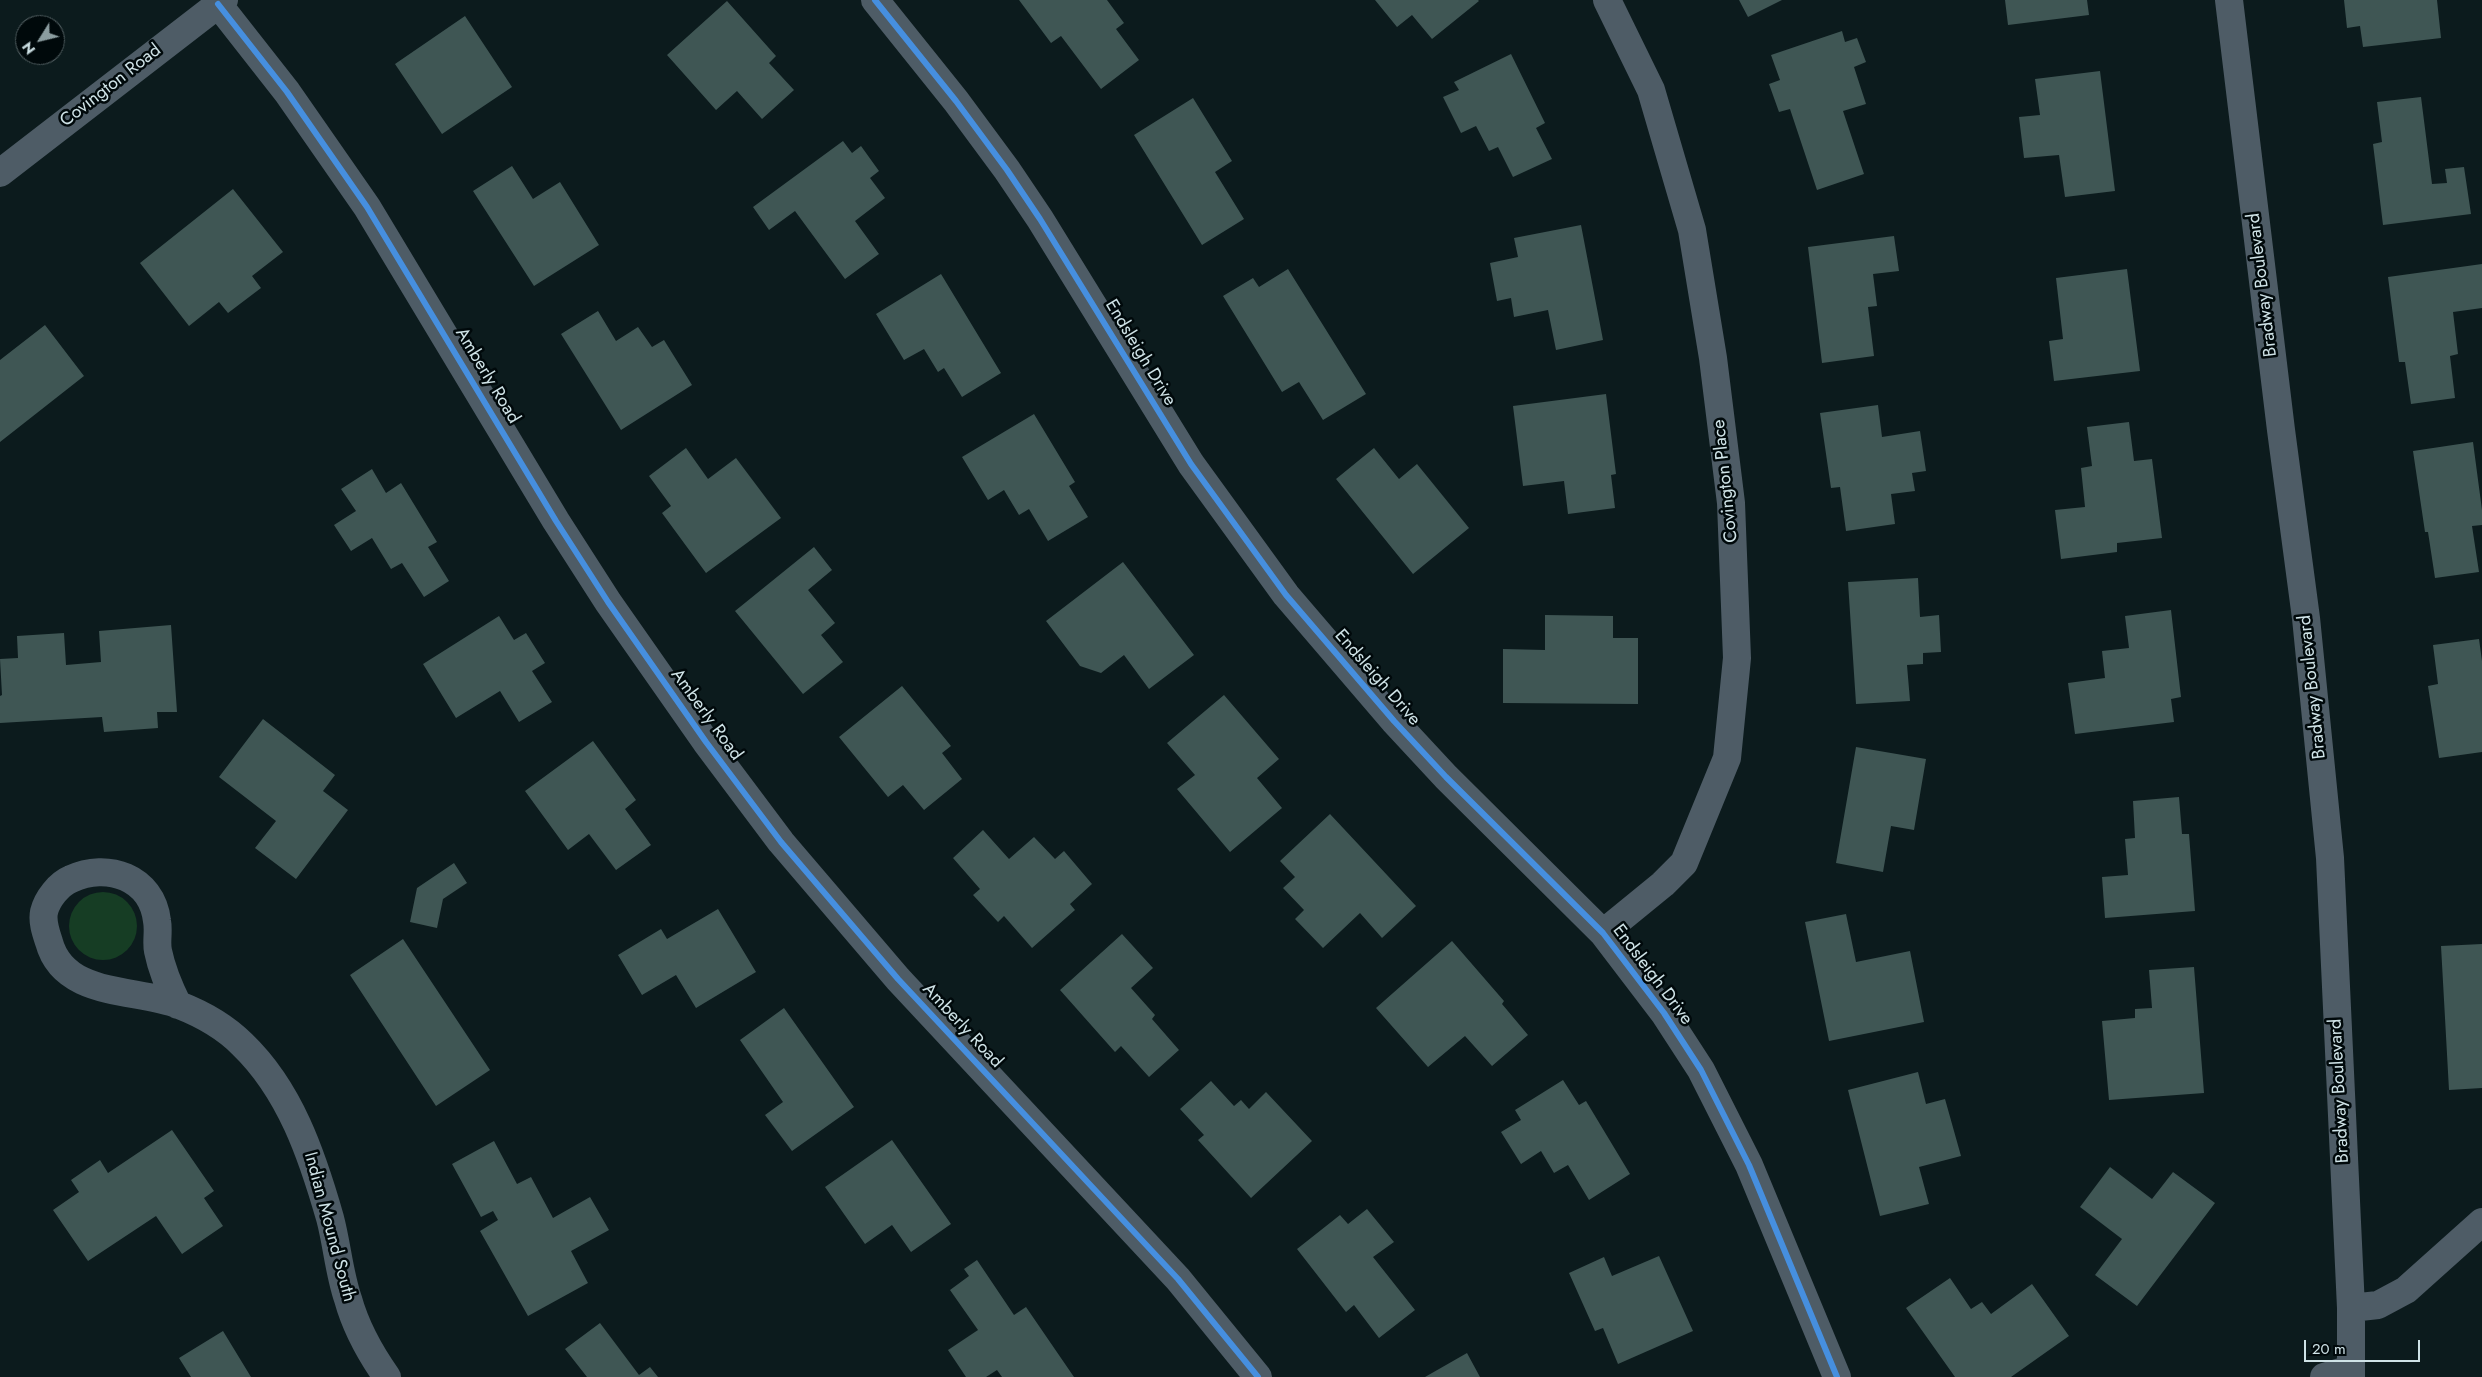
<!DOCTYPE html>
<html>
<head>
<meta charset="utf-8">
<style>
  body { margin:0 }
  #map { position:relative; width:2482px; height:1377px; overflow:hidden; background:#0c1b1d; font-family:Jost,sans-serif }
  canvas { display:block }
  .north { position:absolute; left:15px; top:15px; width:50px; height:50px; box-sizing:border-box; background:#00090b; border:1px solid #536063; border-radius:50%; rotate:234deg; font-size:14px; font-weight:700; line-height:20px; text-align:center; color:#cfe3e7 }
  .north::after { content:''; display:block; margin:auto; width:18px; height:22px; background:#8b9da0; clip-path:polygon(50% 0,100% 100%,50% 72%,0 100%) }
  .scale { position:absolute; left:2304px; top:1340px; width:116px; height:22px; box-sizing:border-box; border:2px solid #cfe3e7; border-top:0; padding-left:6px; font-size:15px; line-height:18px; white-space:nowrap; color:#cfe3e7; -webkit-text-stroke:4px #00090b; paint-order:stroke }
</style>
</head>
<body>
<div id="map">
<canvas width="2482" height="1377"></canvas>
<div class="north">N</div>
<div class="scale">20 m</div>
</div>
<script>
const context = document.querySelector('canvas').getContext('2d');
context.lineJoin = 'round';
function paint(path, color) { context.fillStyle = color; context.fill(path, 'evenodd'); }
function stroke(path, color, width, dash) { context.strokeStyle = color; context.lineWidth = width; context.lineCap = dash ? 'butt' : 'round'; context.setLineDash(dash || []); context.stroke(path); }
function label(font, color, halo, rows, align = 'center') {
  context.font = font + ' Jost,sans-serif'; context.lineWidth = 5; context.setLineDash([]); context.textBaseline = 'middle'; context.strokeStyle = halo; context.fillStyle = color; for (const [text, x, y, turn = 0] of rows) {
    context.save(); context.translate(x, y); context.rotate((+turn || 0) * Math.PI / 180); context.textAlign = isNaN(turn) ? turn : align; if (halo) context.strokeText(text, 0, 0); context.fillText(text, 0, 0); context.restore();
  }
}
paint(new Path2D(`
  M69 926a34 34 0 1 1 68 0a34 34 0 1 1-68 0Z`), '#163d24');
paint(new Path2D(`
  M1019 0H1107L1124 23 1116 29 1139 60 1101 89 1061 36 1051 43Z
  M1375 0H1478L1479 1 1432 39 1412 15 1397 27Z
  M1739 0H1782L1748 17Z
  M2005 0H2087L2089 15 2008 25Z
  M2344 0H2437L2441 38 2363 47 2360 26 2347 28Z
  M727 1 776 56 769 63 794 90 762 119 737 91 716 110 667 55Z
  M465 16 512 87 442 134 395 64Z
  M1842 31 1845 42 1857 38 1866 62 1854 67 1866 104 1843 111 1864 174 1817 190 1790 109 1779 112 1769 84 1780 80 1771 55Z
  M1511 54 1545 123 1536 128 1552 159 1513 177 1498 147 1489 151 1476 126 1461 133 1443 97 1459 90 1454 82Z
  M2100 71 2115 191 2065 197 2059 155 2024 158 2019 117 2040 115 2035 79Z
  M2421 97 2432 184 2447 183 2445 169 2464 167 2471 214 2383 225 2373 144 2382 142 2377 102Z
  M1193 98 1232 161 1215 172 1244 219 1202 245 1134 135Z
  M843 141 852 153 861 146 879 171 870 178 885 198 855 221 879 254 845 279 795 211 769 230 753 207Z
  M512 166 533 199 560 182 599 245 534 286 473 191Z
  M233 189 283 252 252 276 261 288 228 313 219 302 189 326 140 263Z
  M1581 225 1603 340 1556 350 1548 310 1514 317 1511 298 1497 301 1490 263 1518 257 1514 238Z
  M1894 236 1899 271 1873 274 1877 306 1868 307 1874 356 1822 363 1808 247Z
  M2482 264V308L2453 312 2458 354 2450 356 2455 398 2411 404 2405 362H2399L2388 277Z
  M1288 269 1366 394 1323 420 1299 382 1282 392 1223 296 1253 278 1259 287Z
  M2127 269 2140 371 2054 381 2049 341 2063 339 2056 278Z
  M941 274 1001 373 962 397 944 368 938 372 924 349 904 360 876 314Z
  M598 311 616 341 638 327 652 347 664 340 692 385 621 430 561 334Z
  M45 325 84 376 0 442V360Z
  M1606 394 1616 474 1611 475 1615 508 1568 514 1564 481 1523 486 1513 406Z
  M1878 405 1882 437 1920 431 1926 471 1912 473 1915 491 1891 494 1895 524 1846 531 1840 487 1831 488 1820 413Z
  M1034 414 1075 482 1069 486 1088 517 1048 541 1029 509 1019 515 1004 490 988 500 962 457Z
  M2129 422 2134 461 2152 459 2162 538 2117 543V552L2061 559 2055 510 2085 507 2081 468 2092 466 2087 427Z
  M2473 442 2482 510V525L2472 526 2479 572 2435 578 2428 532H2425L2413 451Z
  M686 448 708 479 736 458 781 518 706 573 662 513 671 506 649 476Z
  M1374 448 1399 479 1417 464 1469 528 1413 574 1336 479Z
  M372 469 386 493 401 483 437 542 428 547 449 581 424 597 402 563 391 569 372 538 351 551 334 525 356 511 341 489Z
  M814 547 832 570 808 590 835 623 821 635 843 662 803 694 735 611Z
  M1123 562 1194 655 1149 689 1124 655 1101 673 1080 666 1046 621Z
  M1918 578 1920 617 1939 615 1941 652 1923 653V664L1907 665 1910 701 1856 704 1848 582Z
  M2171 610 2181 697 2171 699 2174 722 2075 734 2068 683 2105 678 2102 651 2129 648 2125 616Z
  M1545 615 1613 616V638H1638V704L1503 703V649L1545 650Z
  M499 616 514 640 526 633 545 663 532 671 552 702 519 722 500 691 456 718 423 664Z
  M171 625 177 712H157L158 728 104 732 102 717 0 723V696L2 695 0 659 18 658 17 636 64 633 66 665 101 662 99 631Z
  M2479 639 2482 661V752L2439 758 2428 686 2438 684 2433 645Z
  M902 686 951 746 942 753 962 779 924 810 903 785 888 797 839 737Z
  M1224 695 1279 759 1257 778 1282 808 1230 852 1177 789 1195 775 1167 743Z
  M263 719 335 775 323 791 348 810 296 879 255 848 276 821 219 777Z
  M593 741 636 800 625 809 651 845 616 870 589 834 568 850 525 791Z
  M1856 747 1926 759 1914 830 1891 826 1883 872 1836 863Z
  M2179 797 2182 834H2189L2195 911 2105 918 2102 877 2128 875 2125 839 2135 838 2133 801Z
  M1330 814 1416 906 1382 938 1360 913 1323 948 1295 919 1304 910 1283 888 1295 877 1280 861Z
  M983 830 1009 859 1034 837 1055 859 1064 851 1092 884 1070 904 1075 910 1032 948 1004 916 998 922 973 895 980 889 953 858Z
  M454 863 467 883 443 899 437 928 410 922 417 888Z
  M718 909 756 972 696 1008 676 975 642 995 618 955 661 929 667 939Z
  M1846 914 1856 962 1910 951 1924 1022 1829 1041 1805 922Z
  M1122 934 1153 968 1131 988 1155 1015 1152 1019 1179 1050 1149 1077 1121 1046 1115 1052 1060 990Z
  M403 939 490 1070 436 1106 350 975Z
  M1452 941 1504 1001 1502 1004 1528 1035 1492 1066 1465 1036 1428 1067 1376 1008Z
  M2482 944V1088L2449 1090 2441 946Z
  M2194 967 2204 1093 2109 1100 2102 1021 2135 1018V1009L2152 1008 2149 970Z
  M784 1008 854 1107 792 1151 765 1115 783 1102 740 1040Z
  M1918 1072 1926 1104 1945 1099 1961 1156 1919 1167 1929 1204 1880 1216 1848 1090Z
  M1563 1080 1579 1105 1586 1101 1630 1174 1589 1200 1568 1165 1554 1173 1541 1151 1521 1164 1501 1132 1521 1120 1515 1110Z
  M1211 1081 1234 1106 1241 1100 1249 1109 1266 1092 1312 1141 1251 1198 1198 1140 1204 1135 1180 1109Z
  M172 1130 214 1191 204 1198 223 1226 182 1254 156 1216 88 1261 53 1210 79 1192 71 1180 100 1160 108 1173Z
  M892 1140 951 1224 911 1252 892 1225 865 1244 825 1187Z
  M494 1141 517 1184 531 1177 553 1218 590 1197 609 1230 571 1251 588 1283 528 1316 480 1231 498 1220 493 1211 481 1217 452 1164Z
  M2110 1167 2152 1199 2173 1172 2215 1203 2137 1306 2095 1275 2122 1239 2080 1207Z
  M1367 1209 1394 1242 1373 1257 1415 1310 1379 1338 1354 1305 1346 1312 1297 1249 1340 1215 1348 1224Z
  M1659 1256 1693 1331 1618 1364 1603 1328 1595 1331 1569 1273 1604 1257 1612 1276Z
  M977 1260 1014 1315 1026 1307 1074 1377H1002L997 1370 986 1377H966L948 1350 978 1330 950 1290 969 1276 964 1269Z
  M1950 1278 1971 1309 1982 1302 1991 1314 2032 1284 2069 1336 2011 1377H1955L1906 1308Z
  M600 1323 639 1375 650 1367 658 1377H587L565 1349Z
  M223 1331 251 1377H191L179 1358Z
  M1467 1353 1480 1377H1425Z`), '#3f5654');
stroke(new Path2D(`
  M875 0 956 101 1007 170 1040 219 1191 464 1286 595 1394 721 1446 777 1603 933 1664 1013 1701 1070 1749 1165 1837 1377
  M2229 0 2281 430 2306 618 2330 858 2351 1308V1377
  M218 4 287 92 367 207 556 521 608 602 706 742 781 842 898 979 1178 1279 1258 1377
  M0 173 224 0
  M1603 933 1663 884 1684 863 1727 758 1737 658 1731 503 1713 358 1692 230 1651 90 1607 0
  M178 1005C169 987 162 971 158 951 156 942 159 931 157 921 152 877 107 862 71 879 59 884 47 899 44 912 42 922 46 933 49 942 64 998 136 988 179 1005 202 1014 225 1027 242 1044 290 1090 312 1155 330 1218 337 1244 339 1273 348 1299 356 1328 370 1353 387 1377
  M2351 1308 2378 1305 2406 1290 2482 1222
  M2324 1377 2351 1369`), '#4e5c66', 28);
stroke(new Path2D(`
  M875 0 956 101 1007 170 1040 219 1191 464 1286 595 1394 721 1446 777 1603 933 1664 1013 1701 1070 1749 1165 1837 1377
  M218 4 287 92 367 207 556 521 608 602 706 742 781 842 898 979 1178 1279 1258 1377`), '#468fdf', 6);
label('18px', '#cfe3e7', '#00090b', [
  ["Covington Road",111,86,-38],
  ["Bradway Boulevard",2263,285,-97],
  ["Endsleigh Drive",1140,353,59],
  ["Amberly Road",487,376,59],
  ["Covington Place",1726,481,-96],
  ["Endsleigh Drive",1377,678,49],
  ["Bradway Boulevard",2313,687,-96],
  ["Amberly Road",706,715,54],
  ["Endsleigh Drive",1652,975,53],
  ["Amberly Road",962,1026,47],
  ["Bradway Boulevard",2340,1091,-93],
  ["Indian Mound South",329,1227,75]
]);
</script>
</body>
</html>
